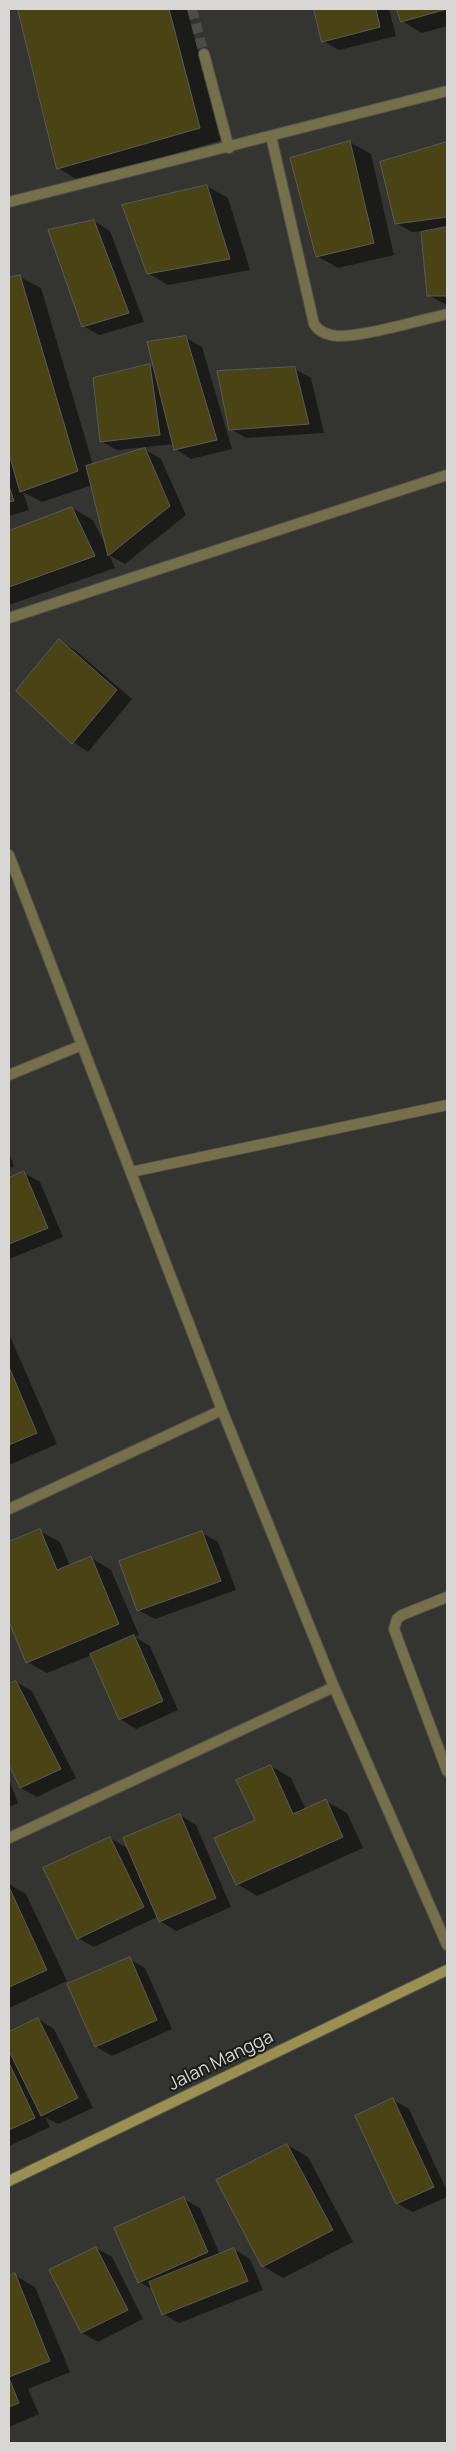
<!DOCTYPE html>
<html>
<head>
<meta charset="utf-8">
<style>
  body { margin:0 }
  #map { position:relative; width:456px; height:2452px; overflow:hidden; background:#343430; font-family:Manrope,sans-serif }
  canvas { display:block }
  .frame { position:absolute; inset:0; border:10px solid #d8d7d5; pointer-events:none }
</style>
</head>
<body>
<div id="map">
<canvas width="456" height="2452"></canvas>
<div class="frame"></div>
</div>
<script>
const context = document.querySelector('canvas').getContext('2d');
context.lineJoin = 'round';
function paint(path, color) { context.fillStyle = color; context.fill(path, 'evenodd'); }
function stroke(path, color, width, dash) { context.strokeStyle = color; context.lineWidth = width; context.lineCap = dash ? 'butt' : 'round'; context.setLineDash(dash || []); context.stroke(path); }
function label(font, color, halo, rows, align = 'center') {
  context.font = font + ' Manrope,sans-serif'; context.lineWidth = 4; context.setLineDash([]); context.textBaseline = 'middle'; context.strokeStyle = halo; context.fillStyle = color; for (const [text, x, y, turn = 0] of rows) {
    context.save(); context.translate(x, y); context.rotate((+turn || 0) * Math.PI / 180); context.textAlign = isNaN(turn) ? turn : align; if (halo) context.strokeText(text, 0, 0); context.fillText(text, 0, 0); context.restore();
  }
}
paint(new Path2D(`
  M19 9H187L222 140 81 182 58 168Z
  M315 9H389L396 36 339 50 323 41Z
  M399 9H447V26L422 33 402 21Z
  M350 142 371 154 394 255 338 268 317 256Z
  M447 143V304H445L428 295 423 231 412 232 396 223 381 162Z
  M207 186 228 198 250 270 168 285 148 273Z
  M94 221 110 231 144 322 99 335 83 326Z
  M20 277 41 288 93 465 144 449 161 459 186 515 125 564 109 555 115 568 9 605V532L72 508 93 520 108 550 92 485 42 502 23 492 29 510 9 516V280Z
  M186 338 202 347 232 449 191 459 175 449 174 444 117 450 101 441 95 379 150 365 154 368Z
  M295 369 311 378 324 433 246 438 230 429Z
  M59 641 75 650 132 699 88 752 73 742Z
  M9 1153 14 1166 9 1168Z
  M24 1173 40 1182 63 1237 9 1259V1179Z
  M9 1334 57 1444 9 1465Z
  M39 1531 60 1542 70 1566 91 1558 111 1570 139 1635 135 1637 150 1646 178 1710 136 1729 120 1719 92 1655 47 1673 27 1662 9 1619V1543Z
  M202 1533 218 1542 236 1590 155 1619 138 1610Z
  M16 1682 32 1691 76 1778 37 1797 21 1788 9 1763V1686Z
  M271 1766 291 1778 306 1810 326 1801 347 1813 363 1848 257 1896 237 1884Z
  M9 1780 18 1803 9 1807Z
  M180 1815 196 1825 231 1907 176 1931 160 1921 157 1917 94 1947 78 1938 110 1838 129 1849Z
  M9 1884 26 1894 67 1981 9 2008Z
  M129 1959 145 1968 172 2029 112 2056 95 2046Z
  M38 2019 54 2029 93 2108 58 2124 45 2117 50 2127 9 2146V2033Z
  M393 2100 409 2109 447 2191V2197L413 2212 397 2203Z
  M287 2145 308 2157 353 2242 283 2278 263 2266Z
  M184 2199 200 2208 220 2255 234 2249 250 2259 263 2290 179 2323 163 2314 154 2290 139 2282Z
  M96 2248 112 2257 143 2319 98 2342 82 2333Z
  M14 2275 35 2287 70 2372 28 2389 39 2414 9 2427V2277Z`), '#0007');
const building = new Path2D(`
  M18 9H169L200 128 57 169Z
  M314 9H376L380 27 322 42Z
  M397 9H447L401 22Z
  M350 141 374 243 316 257 290 158Z
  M447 142V217L395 224 380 162Z
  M207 185 230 259 147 274 122 205Z
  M94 220 129 313 82 327 48 230Z
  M447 227V296H427L421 232Z
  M20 275 78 471 20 492 9 454V278Z
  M186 336 217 440 174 450 147 342Z
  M150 364 160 435 100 442 93 378Z
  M295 367 309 424 229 430 217 371Z
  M145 448 170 506 108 556 86 466Z
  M9 486 14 501 9 502Z
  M72 507 95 556 9 587V531Z
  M59 639 117 690 72 744 16 691Z
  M24 1171 48 1228 9 1244V1178Z
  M9 1367 37 1433 9 1445Z
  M40 1529 57 1570 91 1556 119 1624 26 1663 9 1622V1542Z
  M202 1531 221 1581 137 1611 119 1561Z
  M134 1635 163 1701 119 1720 90 1654Z
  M16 1681 61 1769 20 1788 9 1765V1684Z
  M271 1765 293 1814 326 1799 343 1837 236 1885 214 1838 255 1820 236 1780Z
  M180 1814 216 1898 159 1922 123 1838Z
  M110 1837 144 1907 77 1939 43 1868Z
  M9 1887 47 1970 9 1987Z
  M130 1957 157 2020 95 2047 67 1984Z
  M38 2018 78 2098 41 2116 9 2051V2032Z
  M9 2063 35 2118 9 2130Z
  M393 2098 434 2187 396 2204 355 2116Z
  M287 2144 333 2230 262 2267 216 2180Z
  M184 2197 208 2252 138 2283 114 2228Z
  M96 2247 128 2310 81 2333 49 2270Z
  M234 2248 248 2281 162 2315 149 2282Z
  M15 2273 50 2361 9 2377V2276Z
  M9 2378 19 2403 9 2407Z`);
paint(building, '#4a4414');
stroke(building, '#5b5b57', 1);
stroke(new Path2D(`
  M192 9 204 54`), '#4d4c49', 10, [10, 5]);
const lane = new Path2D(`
  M131 1172 447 1105
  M447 1597 402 1615 397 1619 394 1629 447 1771`);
const street = new Path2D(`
  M204 54 229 148
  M271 136 314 324C319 332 328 335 337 336 367 336 417 321 447 314
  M9 202 447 91
  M9 618 447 475
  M9 855 222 1410 334 1687 447 1945
  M9 1075 82 1045
  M9 1509 222 1410
  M9 1838 334 1687`);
const secondary = new Path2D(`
  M9 2181 447 1970`);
stroke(lane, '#52514e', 12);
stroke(street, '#52514e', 12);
stroke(secondary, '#52514e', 12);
stroke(lane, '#757049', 10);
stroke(street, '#757049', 10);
stroke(secondary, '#9a9151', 10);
label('18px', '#d8d7d5', '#1b1b1a', [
  ["Jalan Mangga",221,2061,-26]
]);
</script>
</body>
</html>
